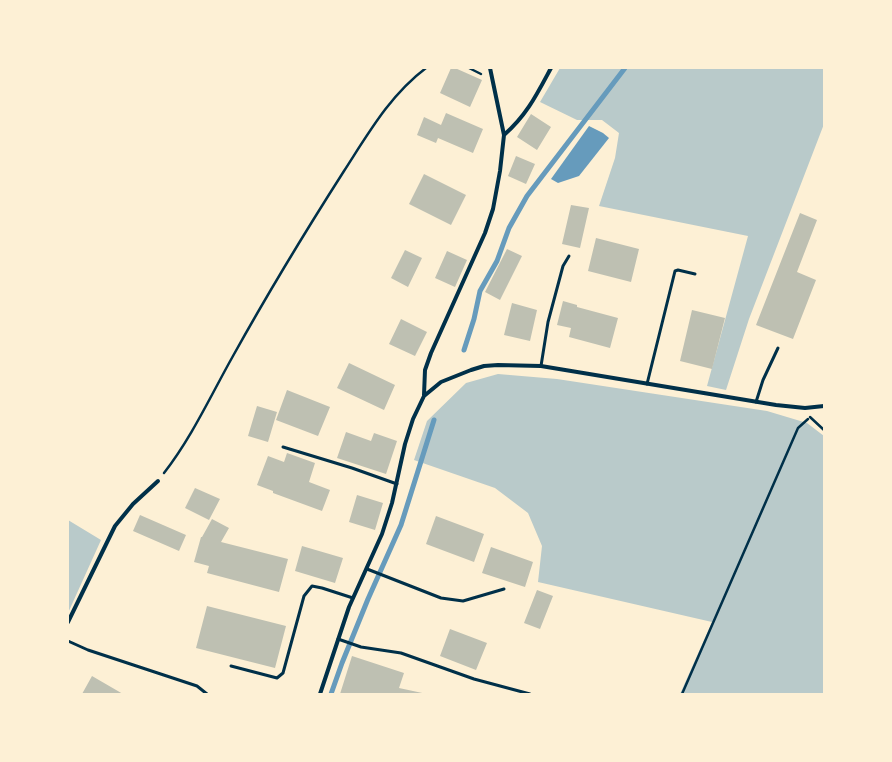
<!DOCTYPE html>
<html>
<head>
<meta charset="utf-8">
<style>
  body { margin:0 }
  #map { position:relative; width:892px; height:762px; overflow:hidden; background:#fdf0d5; font-family:Manrope,sans-serif }
  canvas { display:block }
  .frame { position:absolute; inset:0; border:69px solid #fdf0d5; pointer-events:none }
</style>
</head>
<body>
<div id="map">
<canvas width="892" height="762"></canvas>
<div class="frame"></div>
</div>
<script>
const context = document.querySelector('canvas').getContext('2d');
context.lineJoin = 'round';
function paint(path, color) { context.fillStyle = color; context.fill(path, 'evenodd'); }
function stroke(path, color, width, dash) { context.strokeStyle = color; context.lineWidth = width; context.lineCap = dash ? 'butt' : 'round'; context.setLineDash(dash || []); context.stroke(path); }
paint(new Path2D(`
  M560 68H824V124L749 319 726 390 707 386 748 236 599 206 615 158 619 133 602 120H577L540 102Z
  M498 374 557 379 767 411 807 423 824 436V694H680L712 622 538 582 542 546 528 513 495 488 414 460 427 421 466 383Z
  M68 520 101 540 68 613Z`), '#b9caca');
paint(new Path2D(`
  M589 126 603 133 609 138 579 176 558 183 551 179Z`), '#669bbc');
stroke(new Path2D(`
  M464 350 474 319 480 291 497 261 509 228 527 196 625 68
  M331 694 342 663 368 599 401 525 434 420`), '#669bbc', 5);
paint(new Path2D(`
  M451 68H455L482 80 470 107 440 93Z
  M446 113 483 129 473 153 438 138 436 143 417 135 424 117 441 125Z
  M531 114 551 127 537 150 517 137Z
  M516 156 535 164 526 184 508 176Z
  M424 174 466 195 451 225 409 204Z
  M571 205 589 208 580 248 562 244Z
  M800 213 817 220 797 272 816 280 793 339 756 325Z
  M596 238 639 249 631 282 588 271Z
  M507 249 522 256 500 300 485 292Z
  M405 250 422 258 408 287 391 278Z
  M447 251 467 260 455 287 435 278Z
  M563 301 577 305V307L618 318 610 348 569 337 571 328 557 325Z
  M512 303 537 310 530 341 504 335Z
  M692 310 725 318 712 369 680 361Z
  M401 319 427 332 415 356 389 344Z
  M349 363 395 385 384 410 337 388Z
  M287 390 330 407 318 436 276 420Z
  M257 406 277 412 268 442 248 436Z
  M346 432 371 441 374 433 397 441 386 474 337 458Z
  M287 453 315 463 309 482 330 490 322 511 273 493V491L257 485 268 456 284 462Z
  M195 488 220 499 209 520 185 508Z
  M357 495 383 503 375 530 349 522Z
  M140 515 186 535 179 551 133 531Z
  M436 516 484 534 474 562 426 544Z
  M212 519 229 528 221 542 288 559 279 592 207 573 209 566 194 562 201 537H202Z
  M302 546 343 558 335 583 295 571Z
  M491 547 533 562 525 587 482 573Z
  M537 590 553 596 540 629 524 623Z
  M207 606 286 626 275 668 196 648Z
  M450 629 487 643 476 670 440 656Z
  M352 656 404 673 399 688 427 694H340Z
  M92 676 123 694H82Z`), '#bec0b2');
stroke(new Path2D(`
  M469 68 481 74
  M810 417 824 430
  M164 473C192 437 211 395 233 356 268 293 305 232 344 171 368 134 390 95 426 68
  M682 694 798 428 808 419`), '#003049', 2.5);
stroke(new Path2D(`
  M541 366 548 322 563 266 569 256
  M647 384 675 271 678 270 695 274
  M756 402 763 380 778 348
  M283 447 352 468 397 484
  M367 569 441 598 463 601 504 589
  M338 639 361 647 401 653 474 679 530 694
  M68 641 88 650 197 686 207 694
  M231 666 277 678 283 673 304 596 312 586 322 588 353 598`), '#003049', 3);
stroke(new Path2D(`
  M504 135C527 115 537 94 551 68
  M424 395 425 370 431 353 485 233 493 209 500 171 504 135 490 68
  M68 622 115 526 133 504 158 481
  M320 694 349 607 382 534 392 503 405 444 413 419 424 396 441 382 471 370 484 366 498 365 541 366 776 405 805 408 824 406`), '#003049', 4);
</script>
</body>
</html>
